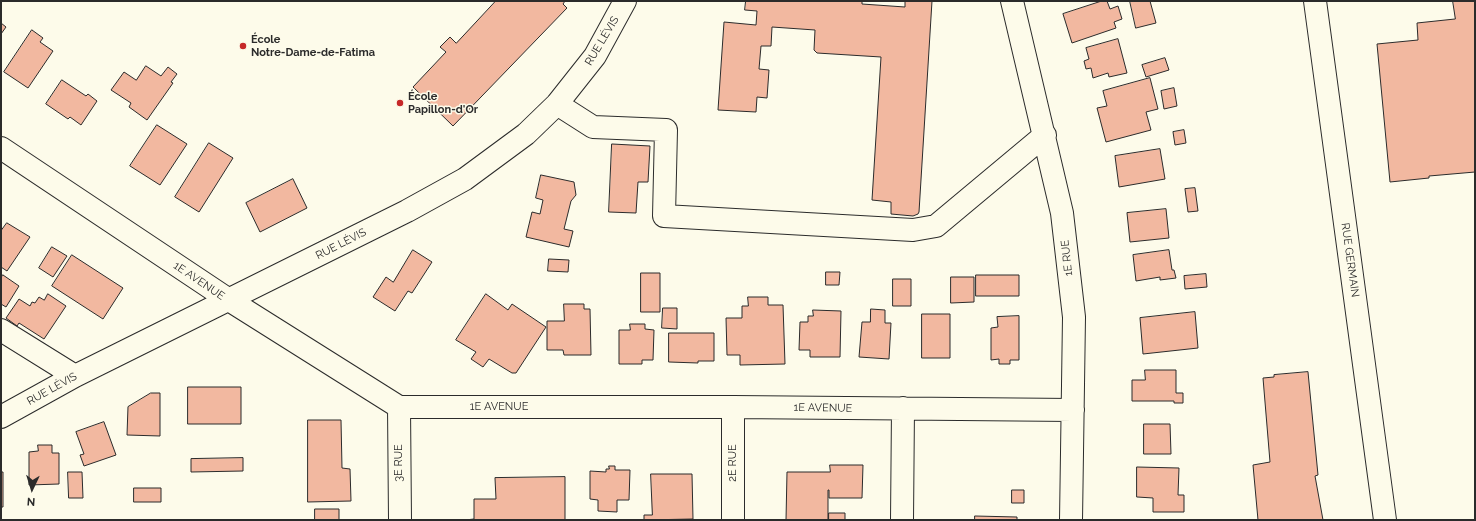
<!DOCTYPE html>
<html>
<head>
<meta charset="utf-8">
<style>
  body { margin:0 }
  #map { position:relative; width:1476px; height:521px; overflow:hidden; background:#fdfbea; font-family:Raleway,sans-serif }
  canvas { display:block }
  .frame { position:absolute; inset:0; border:2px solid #2b2b2b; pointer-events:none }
  .north { position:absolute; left:12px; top:469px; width:40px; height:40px; -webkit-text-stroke:3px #fdfbea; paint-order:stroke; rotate:184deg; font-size:11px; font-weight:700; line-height:16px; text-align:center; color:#2b2b2b }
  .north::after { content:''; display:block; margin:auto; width:14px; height:18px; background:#2b2b2b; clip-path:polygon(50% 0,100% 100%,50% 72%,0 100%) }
</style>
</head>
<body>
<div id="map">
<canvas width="1476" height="521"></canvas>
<div class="frame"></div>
<div class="north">N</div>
</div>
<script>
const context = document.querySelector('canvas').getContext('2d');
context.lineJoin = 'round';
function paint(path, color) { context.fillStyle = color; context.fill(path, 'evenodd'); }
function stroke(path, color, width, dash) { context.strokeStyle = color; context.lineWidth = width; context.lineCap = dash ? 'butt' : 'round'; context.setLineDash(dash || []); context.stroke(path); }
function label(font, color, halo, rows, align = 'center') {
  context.font = font + ' Raleway,sans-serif'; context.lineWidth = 3; context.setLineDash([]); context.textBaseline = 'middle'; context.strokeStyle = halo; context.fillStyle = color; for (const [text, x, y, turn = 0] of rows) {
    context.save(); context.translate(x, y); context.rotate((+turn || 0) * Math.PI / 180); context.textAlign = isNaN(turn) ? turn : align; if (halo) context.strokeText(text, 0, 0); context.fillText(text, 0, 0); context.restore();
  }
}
const building = new Path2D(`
  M496 1H565L563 4 567 8 453 126 413 87 446 52 440 47 450 37 456 43Z
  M746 1H862V4L905 7V1H932L919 212 918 214 913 216 891 214V202L872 200 881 57 817 53 814 50 815 30 772 27 771 46H761L759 69 769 70 767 98 757 97 756 112 718 110 724 22 756 25 757 11 745 10Z
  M1102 1H1107L1110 9 1118 6 1122 19 1114 22 1116 28 1072 43 1063 14Z
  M1130 1H1150L1156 23 1136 28Z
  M1453 1H1475V172L1429 176V178L1390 182 1377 44 1418 40 1417 23 1455 19Z
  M1 23 6 27 1 34Z
  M32 30 43 38 40 42 53 51 28 88 4 72Z
  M1118 39 1127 73 1109 77 1108 73 1093 78 1091 68 1086 69 1084 61 1089 59 1086 48Z
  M1165 58 1169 70 1146 77 1142 65Z
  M146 66 161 76 168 67 177 74 171 82 173 83 147 120 129 107 131 103 111 90 124 72 136 80Z
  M1150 78 1158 109 1146 112 1151 130 1106 142 1097 108 1107 106 1103 91Z
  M62 80 86 96 88 94 97 101 81 125 70 117 68 119 46 104Z
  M1174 88 1177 106 1164 109 1161 91Z
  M157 125 187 144 160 185 130 166Z
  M1184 130 1186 143 1175 145 1173 132Z
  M209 143 233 158 199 212 175 197Z
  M612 144 650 146 648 182H638L636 213 609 212Z
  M1160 149 1165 179 1119 187 1115 156Z
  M541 175 574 182 576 195 571 201 564 229 573 231 569 247 526 237 532 212 540 214 543 200 536 198Z
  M293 179 307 208 260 232 246 203Z
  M1195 188 1198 211 1188 212 1185 189Z
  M1166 209 1169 238 1130 242 1127 213Z
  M7 223 30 237 7 271 1 267V231Z
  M52 247 67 256 53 277 39 268Z
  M413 250 432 262 412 293 408 291 395 311 373 297 386 277 393 282Z
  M1169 250 1172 270H1174L1176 278 1160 280V277L1136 281 1133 255Z
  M72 255 123 288 103 319 52 286Z
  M549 259 569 260 568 272 548 271Z
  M826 272H840L839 285H826Z
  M641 273H660V312H641Z
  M1206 274 1207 287 1185 289 1184 276Z
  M3 275 19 286 6 307 1 304V278Z
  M976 275H1019V296H976Z
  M951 277H974V302L951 303Z
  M893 279H911V306H893Z
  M48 294 66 306 44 339 19 323 17 326 6 318 19 299 30 306 32 302 35 303 39 297 44 300Z
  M486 294 508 310 512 304 546 327 516 373H512L489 359 483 367 471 359 476 352 456 340Z
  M748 297H768V305H783L785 364 740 365V355H727L726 318H742V306H748Z
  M564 304H584V309H590L591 355H564L563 350H547V321H564Z
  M663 308H677V329L662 328Z
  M871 309 885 310V323H891L889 359 859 357 862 322H870Z
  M813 310 841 311 840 357H810V350H799L800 322H808V316H813Z
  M1195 312 1198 348 1143 354 1140 318Z
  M922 314H950V358H922Z
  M1019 316V360H1010V364H999V359L991 360V328L998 327 997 317Z
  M630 324H645V329L654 330 653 360H642V364H619V330H630Z
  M669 333H714V361H698V363L669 362Z
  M1145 370H1176V393H1183V403H1174V401H1132V380H1145Z
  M1308 372 1318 475 1315 476 1323 520H1258L1253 465 1270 462 1263 378 1274 377V375Z
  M188 387H241V424H188Z
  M151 393H160V436L127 435 128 407Z
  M308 420H341L342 468 350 469 351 501 308 502Z
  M104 422 116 455 84 466 80 455 84 454 76 432Z
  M1144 424H1170L1171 454H1144Z
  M38 445H52V453H59V484L29 485V452L38 451Z
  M243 458V471L191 472V459Z
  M830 465H863L862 498H829V490H828V520H786L787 472H830Z
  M609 466H615V470H630L629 500H617V512L598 511V500L590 499V471L606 472V469H609Z
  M1137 467 1179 468 1178 495H1184V512H1153V498L1137 497Z
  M1 472H3V507H1Z
  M68 472H82L83 498H69Z
  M651 474H692L693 519 644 520V515H652Z
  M565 477V520H465L474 519V499H496L495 478Z
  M134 488H161V502H134Z
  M1012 490H1024V503H1012Z
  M315 509H339V520H315Z
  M829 513H845V520H829Z
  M975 516 1017 517V520H975Z`);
paint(building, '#f2b8a0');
stroke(building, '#2b2b2b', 1);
const minor = new Path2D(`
  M1012 1 1062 213 1074 317 1071 520
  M1315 1 1385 520
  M557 104 593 127 666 130 664 216 913 230 936 226 1045 135
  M1 148 229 300 399 407H733L1073 410
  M1 330 75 376
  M399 407 400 520
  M733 407V520
  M1 417 75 376 407 211 465 179 526 134 557 104 595 56 625 1
  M902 520 903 408`);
stroke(minor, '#2b2b2b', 24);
stroke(minor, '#fdfbea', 22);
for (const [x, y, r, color] of [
  [243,46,4,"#c62828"],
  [400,103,4,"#c62828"]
]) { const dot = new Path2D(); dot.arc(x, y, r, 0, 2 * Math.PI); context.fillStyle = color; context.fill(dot); stroke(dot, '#fdfbea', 1.5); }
label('bold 11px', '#2b2b2b', '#fdfbea', [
  ["École",251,40],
  ["Notre-Dame-de-Fatima",251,53],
  ["École",408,97],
  ["Papillon-d'Or",408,110]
], 'left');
label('11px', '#2b2b2b', '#fdfbea', [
  ["RUE LÉVIS",602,41,-59],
  ["RUE LÉVIS",341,244,-27],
  ["1E RUE",1067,258,-96],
  ["RUE GERMAIN",1350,260,82],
  ["1E AVENUE",199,281,34],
  ["RUE LÉVIS",52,389,-29],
  ["1E AVENUE",499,407],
  ["1E AVENUE",823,408,1],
  ["3E RUE",399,463,-90],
  ["2E RUE",733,463,-90]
]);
</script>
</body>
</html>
